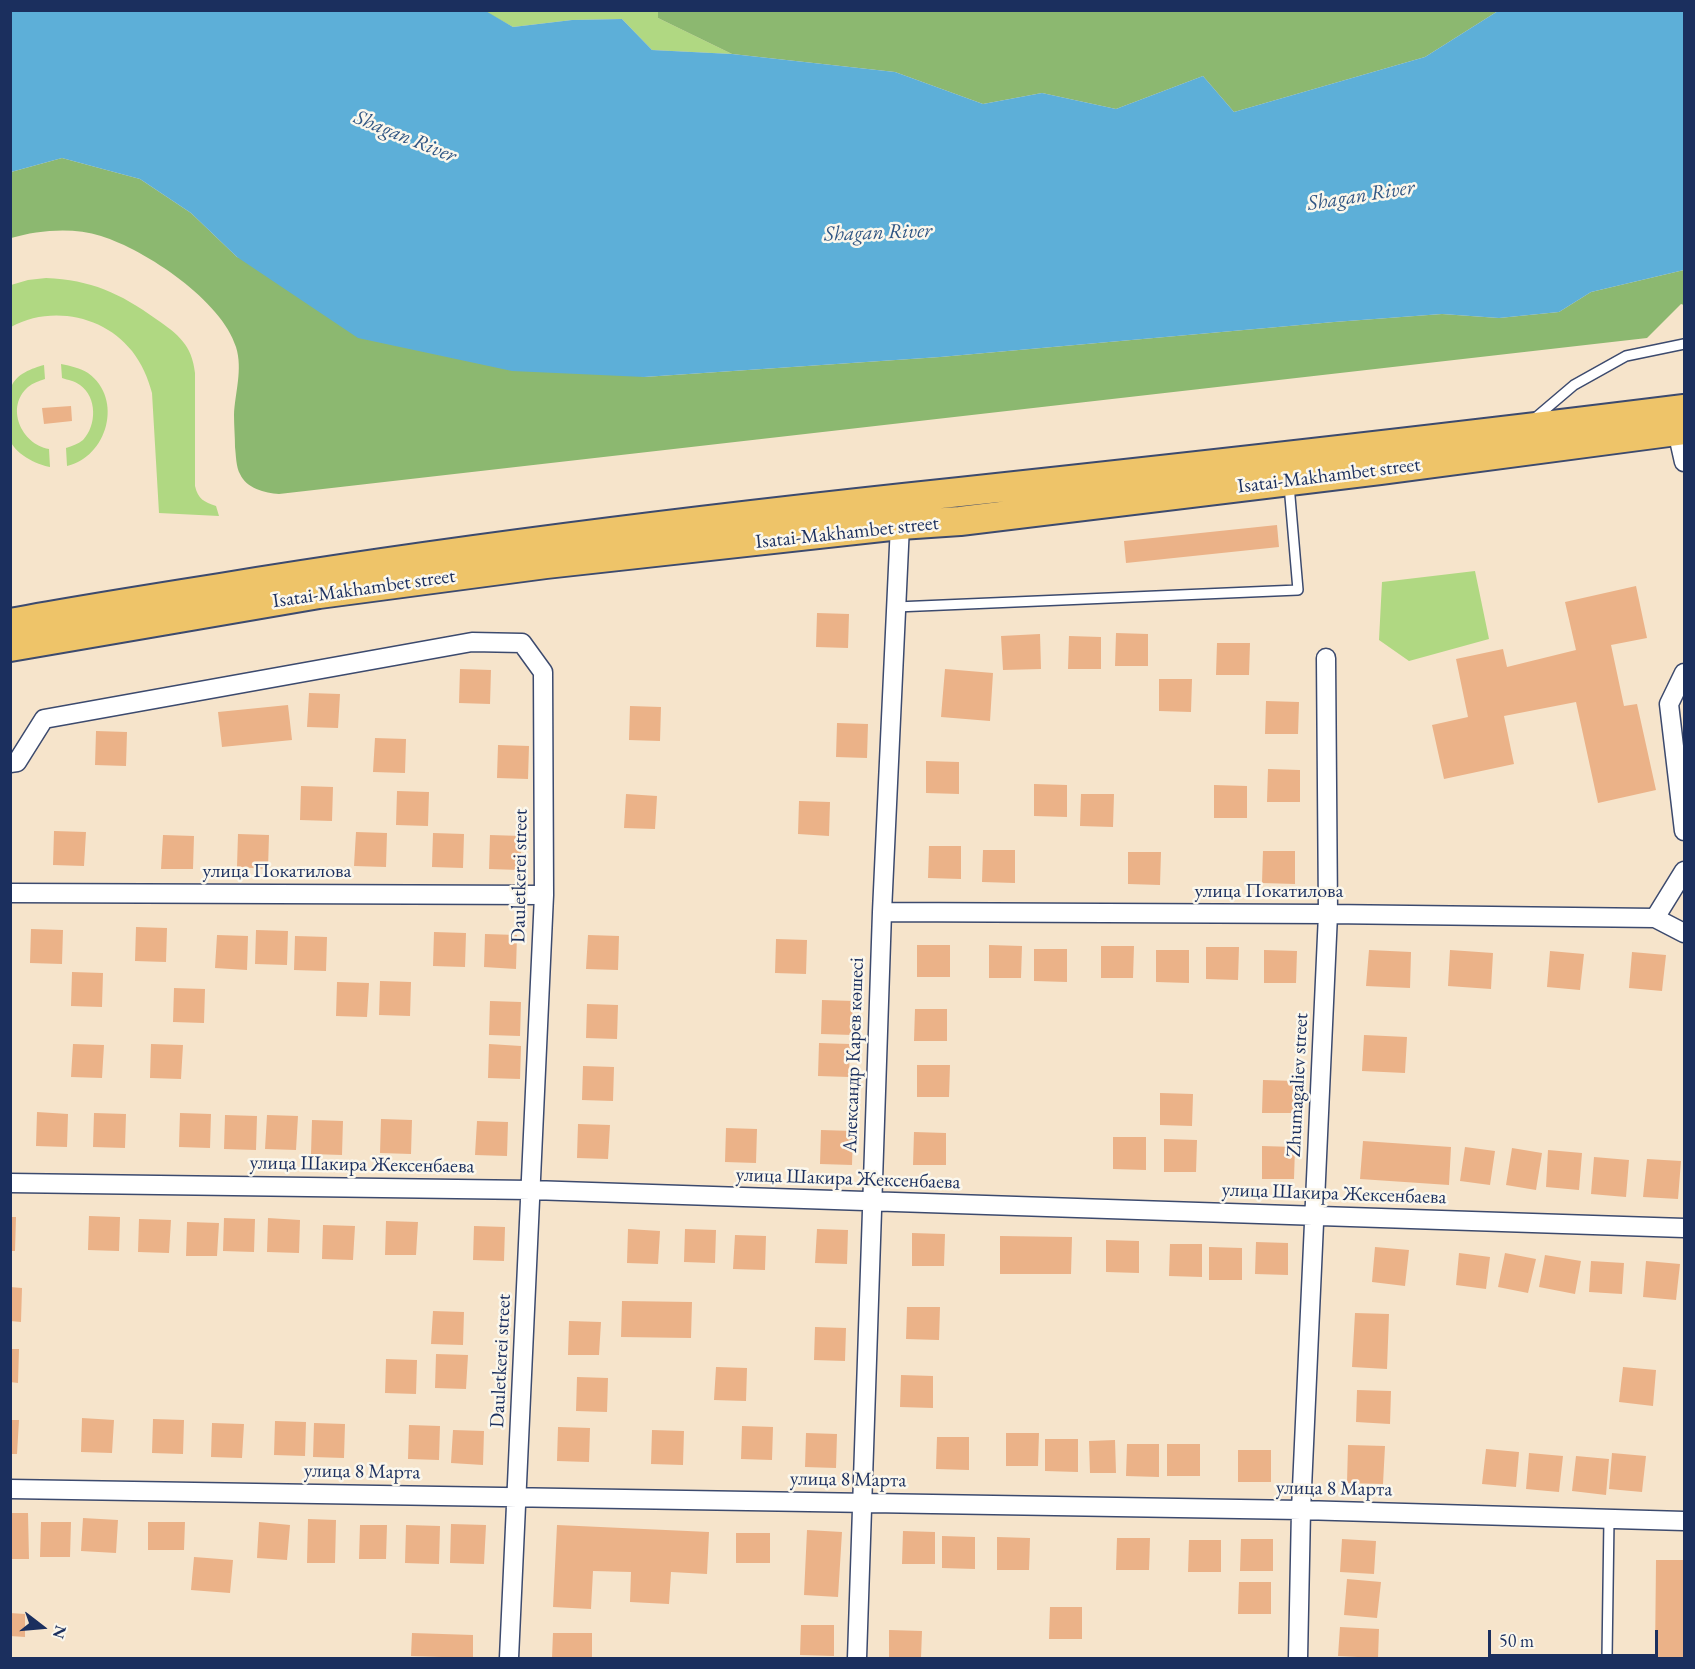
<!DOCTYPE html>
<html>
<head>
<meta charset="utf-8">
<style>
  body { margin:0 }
  #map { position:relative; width:1695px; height:1669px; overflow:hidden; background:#f6e4cb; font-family:"EB Garamond",serif }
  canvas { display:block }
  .frame { position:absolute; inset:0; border:12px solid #1b2f5e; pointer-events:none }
  .north { position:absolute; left:12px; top:1597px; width:60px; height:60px; -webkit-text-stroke:4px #fbf7ec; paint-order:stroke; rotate:106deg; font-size:16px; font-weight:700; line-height:24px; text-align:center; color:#1b2f5e }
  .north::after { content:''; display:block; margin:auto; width:21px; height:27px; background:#1b2f5e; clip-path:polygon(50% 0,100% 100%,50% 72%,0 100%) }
  .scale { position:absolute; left:1488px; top:1630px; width:170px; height:27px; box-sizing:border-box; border:3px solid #1b2f5e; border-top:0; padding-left:8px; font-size:18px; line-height:21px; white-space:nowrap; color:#1b2f5e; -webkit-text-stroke:4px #fbf7ec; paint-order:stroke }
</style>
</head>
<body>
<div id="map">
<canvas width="1695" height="1669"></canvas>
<div class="frame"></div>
<div class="north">N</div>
<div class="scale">50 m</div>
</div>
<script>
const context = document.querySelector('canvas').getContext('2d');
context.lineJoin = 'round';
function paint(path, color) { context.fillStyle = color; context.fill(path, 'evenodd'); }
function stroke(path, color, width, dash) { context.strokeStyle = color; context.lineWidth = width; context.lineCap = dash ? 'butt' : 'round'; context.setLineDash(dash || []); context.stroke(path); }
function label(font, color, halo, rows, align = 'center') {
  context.font = font + ' "EB Garamond",serif'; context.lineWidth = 5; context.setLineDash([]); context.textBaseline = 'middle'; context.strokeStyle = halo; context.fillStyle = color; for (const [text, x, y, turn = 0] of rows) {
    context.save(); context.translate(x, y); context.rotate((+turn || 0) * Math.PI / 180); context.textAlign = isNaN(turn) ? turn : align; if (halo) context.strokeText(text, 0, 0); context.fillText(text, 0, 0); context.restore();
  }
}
paint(new Path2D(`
  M484 11H658V18L732 54 652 50 622 19 572 20 513 27Z
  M46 278C91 280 120 293 156 319 178 334 192 345 195 373V486C198 499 204 502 216 506L219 516 159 513 152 393C148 378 142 364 132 351 104 315 50 305 11 327V285L28 280Z
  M61 364C71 366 80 368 88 373 124 399 107 457 67 466L66 448C72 446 78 444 83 440 97 425 97 397 80 385 75 381 68 380 62 378Z
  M44 365 45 379C39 381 33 383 28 387 5 407 21 444 49 449L50 467C37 465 13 453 10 439 9 430 10 420 10 411 10 404 9 394 11 388 15 374 33 368 44 365Z
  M1475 571 1489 639 1409 661 1379 640 1382 582Z`), '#b0d882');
paint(new Path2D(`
  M658 10 1498 11 1425 57 1234 112 1203 76 1116 109 1042 93 983 104 895 72 732 54 658 18Z
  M62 158 140 179 191 213 237 257 644 377 940 357 1334 322 1442 314 1499 318 1559 312 1591 292 1684 270V305L1681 304 1647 338 279 494C265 493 246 488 240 474 236 467 236 455 235 447 235 437 234 426 234 415 235 392 243 370 236 347 222 301 146 250 101 236 73 227 39 230 11 238V172Z`), '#8cb870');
paint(new Path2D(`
  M484 10 513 27 572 20 622 19 652 50 732 54 895 72 983 104 1042 93 1116 109 1203 76 1234 112 1425 57 1498 11H1684V270L1591 292 1559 312 1499 318 1442 314 1334 322 940 357 644 377 512 371 358 338 237 257 191 213 140 179 62 158 11 172V11Z`), '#5dafd8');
paint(new Path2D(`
  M71 406 72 421 44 424 42 408Z
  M1277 525 1279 547 1126 563 1124 541Z
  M1636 586 1647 638 1611 645 1624 706 1637 704 1656 790 1598 803 1576 702 1504 716 1514 764 1444 779 1432 725 1468 717 1456 659 1503 649 1507 667 1576 650 1565 602Z
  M817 613 849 614 848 648 816 647Z
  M1116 633 1148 634V666H1115Z
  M1040 634 1041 669 1003 670 1001 636Z
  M1069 636 1101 637V669H1068Z
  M1217 643H1250L1249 675H1216Z
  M460 669 491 670 490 704 459 703Z
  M945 669 993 673 990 721 941 717Z
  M1159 679H1192L1191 712 1159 711Z
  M309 693 340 694 338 728 307 727Z
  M1266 701 1299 702 1298 734H1265Z
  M288 705 292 740 222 747 218 712Z
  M630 706 661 707 660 741 629 740Z
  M837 723 868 724 867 758 836 757Z
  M96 731 127 732 126 766 95 765Z
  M375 738 406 739 405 773 373 772Z
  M498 745 529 746 528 779 497 778Z
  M926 761 959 762V794L926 793Z
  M1268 769 1300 770V802H1267Z
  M1034 784 1067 785V817L1034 816Z
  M1214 785 1247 786V818H1214Z
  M301 786 333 787 332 821 300 820Z
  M397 791 429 792 428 826 396 825Z
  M626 794 657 796 655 829 624 828Z
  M1081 794H1114L1113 827 1080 826Z
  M799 801 830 802 829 836 798 834Z
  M54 831 86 832 84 866 53 865Z
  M356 832 387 833 386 867 354 866Z
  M433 833 464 834 463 868 432 867Z
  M238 834 269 835 268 869 237 867Z
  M163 835 194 836 193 869H161Z
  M490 835 522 836 520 870 489 869Z
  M929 846H961V879L928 878Z
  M983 850H1015V883L982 882Z
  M1263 851H1295V884L1262 883Z
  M1128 852H1161L1160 885 1128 884Z
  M136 927 167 928 166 962 135 961Z
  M31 929 63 930 62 964 30 963Z
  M256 930 288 931 287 965 255 964Z
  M434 932 466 933 465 967 433 966Z
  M485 934 517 935 516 969 484 967Z
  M217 935 248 936 247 970 215 968Z
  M588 935 619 936 618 970 586 969Z
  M295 936 327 937 326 971 294 970Z
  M776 939 807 940 806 974 775 973Z
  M917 945H950V977H917Z
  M989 945 1022 946 1021 978H989Z
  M1101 946H1134L1133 978H1101Z
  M1206 947H1239L1238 980 1206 979Z
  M1034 949H1067V982L1034 981Z
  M1156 950H1189V983L1156 982Z
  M1264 950 1297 951 1296 983H1264Z
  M1369 950 1411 952 1410 988 1366 986Z
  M1450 950 1493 953 1491 989 1448 986Z
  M1550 951 1584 954 1580 990 1547 987Z
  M1632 952 1666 955 1662 991 1629 988Z
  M72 972 103 973 102 1007 71 1006Z
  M380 981 411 982 410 1016 379 1015Z
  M337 982 369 983 367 1017 336 1016Z
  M174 988 205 989 204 1023 173 1022Z
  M822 1000 853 1001 852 1035 821 1034Z
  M490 1001 521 1002 520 1036 489 1035Z
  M587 1004 618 1005 617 1039 586 1038Z
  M915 1009H947V1041H914Z
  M1364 1035 1407 1037 1405 1073 1362 1071Z
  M819 1043 850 1044 849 1077 818 1076Z
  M73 1044 104 1045 102 1078 71 1077Z
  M151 1044 183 1045 181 1079 150 1078Z
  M489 1044 521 1046 520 1079 488 1078Z
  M917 1065H950L949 1097H917Z
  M583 1066 614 1067 613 1101 582 1100Z
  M1263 1080 1295 1081V1113H1262Z
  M1160 1093 1193 1094 1192 1126 1160 1125Z
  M37 1112 68 1114 67 1147 36 1146Z
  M94 1113 126 1114 125 1148 93 1147Z
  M180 1113 211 1114 210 1148 179 1147Z
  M225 1115 257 1116 256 1150 224 1149Z
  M267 1115 298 1116 296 1150 265 1149Z
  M381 1119 412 1120 411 1154 380 1153Z
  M312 1120 343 1121 342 1155 311 1154Z
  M477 1121 508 1122 507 1156 475 1155Z
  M578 1124 610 1125 608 1159 577 1158Z
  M726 1128 757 1129 756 1163 725 1162Z
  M821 1130 853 1131 852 1165 820 1164Z
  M914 1132 946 1133V1165H913Z
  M1113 1137H1146V1170L1113 1169Z
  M1164 1139 1197 1140 1196 1172H1164Z
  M1363 1141 1451 1147 1449 1185 1360 1179Z
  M1262 1146 1295 1147 1294 1179H1262Z
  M1465 1147 1495 1151 1490 1185 1460 1181Z
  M1512 1148 1542 1153 1536 1190 1506 1185Z
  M1548 1150 1582 1153 1579 1190 1546 1187Z
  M1594 1157 1629 1160 1626 1197 1591 1194Z
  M1647 1159 1681 1161 1678 1199 1643 1197Z
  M89 1216 120 1217 119 1251 88 1250Z
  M10 1217H16L15 1251H10Z
  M224 1218 255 1219 254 1252 223 1251Z
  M268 1218 300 1220 299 1253 267 1252Z
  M139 1219 171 1220 169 1253 138 1252Z
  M386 1221 418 1222 416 1255H385Z
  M187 1222 219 1223 217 1256H186Z
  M323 1225 355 1226 353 1260 322 1259Z
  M474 1226 505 1227 504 1261 473 1260Z
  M628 1229 660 1231 658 1264 627 1263Z
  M685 1229 716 1230 715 1263 684 1262Z
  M817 1229 848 1230 847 1264 815 1263Z
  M912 1233 945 1234 944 1266H912Z
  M735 1235 766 1236 765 1270 733 1269Z
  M1000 1236 1072 1237 1071 1274H1000Z
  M1106 1240 1139 1241V1273L1106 1272Z
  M1256 1242 1288 1243V1275L1255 1274Z
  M1170 1244H1202V1277L1169 1276Z
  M1209 1247 1242 1248V1280H1209Z
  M1375 1247 1409 1250 1405 1286 1372 1282Z
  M1459 1253 1490 1257 1486 1289 1456 1285Z
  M1505 1253 1536 1259 1528 1293 1498 1287Z
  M1545 1255 1581 1261 1575 1294 1539 1287Z
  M1591 1261 1624 1263 1622 1294 1589 1292Z
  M1646 1261 1680 1264 1676 1300 1643 1297Z
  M10 1287 22 1288 21 1322 10 1321Z
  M622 1301 692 1302 691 1338 621 1337Z
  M907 1307H940L939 1340 906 1339Z
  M433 1311 464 1312 463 1345 431 1344Z
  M1355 1313 1389 1314 1387 1369 1352 1367Z
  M569 1321 601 1322 599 1355H568Z
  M815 1327 846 1328 845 1361 814 1360Z
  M10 1349H19L18 1383 10 1382Z
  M436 1354 468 1355 466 1389 435 1388Z
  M386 1359 417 1360 416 1394 385 1393Z
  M716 1367 747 1368 746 1401 714 1400Z
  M1623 1367 1656 1370 1653 1406 1619 1402Z
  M901 1375 933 1376V1408L900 1407Z
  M577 1377 608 1378 607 1412 576 1411Z
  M1357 1390 1391 1391 1390 1424 1356 1422Z
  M82 1418 114 1420 112 1453 81 1452Z
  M153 1419 184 1420 183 1454 152 1453Z
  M10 1420H19L17 1454H10Z
  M275 1421 306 1422 305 1456 274 1455Z
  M212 1423 244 1424 242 1458 211 1457Z
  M314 1423 345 1424 344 1458 313 1457Z
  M409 1425 440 1426 439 1460 408 1459Z
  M742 1426 773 1427 772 1460 741 1459Z
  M558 1427 590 1428 589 1462 557 1461Z
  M453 1430 484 1431 483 1465 451 1463Z
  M652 1430 684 1431 683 1465 651 1464Z
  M806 1433 837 1434 836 1468 805 1467Z
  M1006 1433H1039L1038 1466H1006Z
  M937 1437H969V1470L936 1469Z
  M1045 1439H1078V1472L1045 1471Z
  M1115 1440 1116 1473H1090L1089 1441Z
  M1127 1444H1159V1477L1126 1476Z
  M1167 1444H1200V1476H1167Z
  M1348 1445 1385 1446 1383 1484 1347 1483Z
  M1486 1449 1519 1452 1516 1487 1482 1484Z
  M1238 1450H1271V1482H1238Z
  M1529 1453 1563 1456 1559 1492 1526 1489Z
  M1612 1453 1646 1456 1642 1492 1609 1489Z
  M1576 1456 1609 1459 1606 1495 1572 1491Z
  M10 1513H28L29 1559H10Z
  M83 1518 118 1520 116 1553 81 1551Z
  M308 1519 336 1520 335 1563H307Z
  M41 1522H71L70 1557H40Z
  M148 1522H185L184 1550H148Z
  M259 1522 290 1525 287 1560 257 1558Z
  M451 1524 486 1525 484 1564 450 1563Z
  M360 1525H387L386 1559H359Z
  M406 1525 440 1526 439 1564 405 1563Z
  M557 1525 709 1532 707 1574 671 1572 669 1604 630 1602 631 1572 593 1571 591 1609 553 1607Z
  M807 1530 842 1532 838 1597 804 1595Z
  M903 1531 935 1532V1564H902Z
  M736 1533H770V1563H736Z
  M942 1536 975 1537V1569L942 1568Z
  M997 1537 1030 1538 1029 1570H997Z
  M1117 1538H1150L1149 1570H1116Z
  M1241 1539H1273V1571H1240Z
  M1342 1539 1376 1541 1374 1574 1340 1572Z
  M1189 1540H1221V1572H1188Z
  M194 1557 233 1560 230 1593 191 1590Z
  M1656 1560H1684V1658H1655Z
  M1347 1579 1381 1582 1377 1618 1344 1615Z
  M1239 1582H1271V1614H1238Z
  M1050 1607H1082V1639H1049Z
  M10 1613 25 1614V1637L10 1636Z
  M801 1625H834V1656L800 1655Z
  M1340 1627 1379 1629 1378 1658 1338 1656Z
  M889 1630 922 1631 921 1658H889Z
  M412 1633 473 1635V1658L411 1656Z
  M553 1633H592V1658H552Z`), '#ebb288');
const service = new Path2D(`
  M1534 419 1574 385 1626 356 1684 344
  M896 607 1298 590 1289 485
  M1607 1658 1609 1519`);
const minor = new Path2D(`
  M1677 431 1684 462
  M1684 673 1669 704 1684 831
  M10 763 17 762 44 719 472 642 522 643 543 672 544 895 509 1658
  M10 893 544 895
  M882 912 1328 914 1655 918 1684 933
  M1655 918 1684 871
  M10 1183 531 1190 1684 1228
  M10 1489 1301 1510 1684 1521
  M857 1658 882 912 900 525
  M1298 1658 1301 1510 1328 914 1326 658`);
const primary = new Path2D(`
  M10 623C80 610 150 599 220 588 465 548 712 518 960 492 1202 466 1443 439 1684 409
  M10 647 319 594 546 564 900 525 960 521 1380 470 1684 430`);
stroke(service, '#3c4a6e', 12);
stroke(minor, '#3c4a6e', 21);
stroke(primary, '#3c4a6e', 32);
stroke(service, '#fff', 9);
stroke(minor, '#fff', 18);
stroke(primary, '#eec469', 28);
label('20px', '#1b2f5e', '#fbf7ec', [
  ["Isatai-Makhambet street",1329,476,-7],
  ["Isatai-Makhambet street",847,533,-6],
  ["Isatai-Makhambet street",364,589,-8],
  ["улица Покатилова",277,872],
  ["Dauletkerei street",520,876,-89],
  ["улица Покатилова",1269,892],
  ["Александр Карев көшесі",854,1055,-88],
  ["Zhumagaliev street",1298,1085,-87],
  ["улица Шакира Жексенбаева",362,1165,1],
  ["улица Шакира Жексенбаева",848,1179,2],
  ["улица Шакира Жексенбаева",1334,1194,2],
  ["Dauletkerei street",501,1361,-87],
  ["улица 8 Марта",362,1472,1],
  ["улица 8 Марта",848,1480,1],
  ["улица 8 Марта",1334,1489,1]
]);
label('italic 21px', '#2f5583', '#fbf7ec', [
  ["Shagan River",405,137,22],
  ["Shagan River",1361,196,-9],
  ["Shagan River",878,233,-2]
]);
</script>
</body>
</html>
